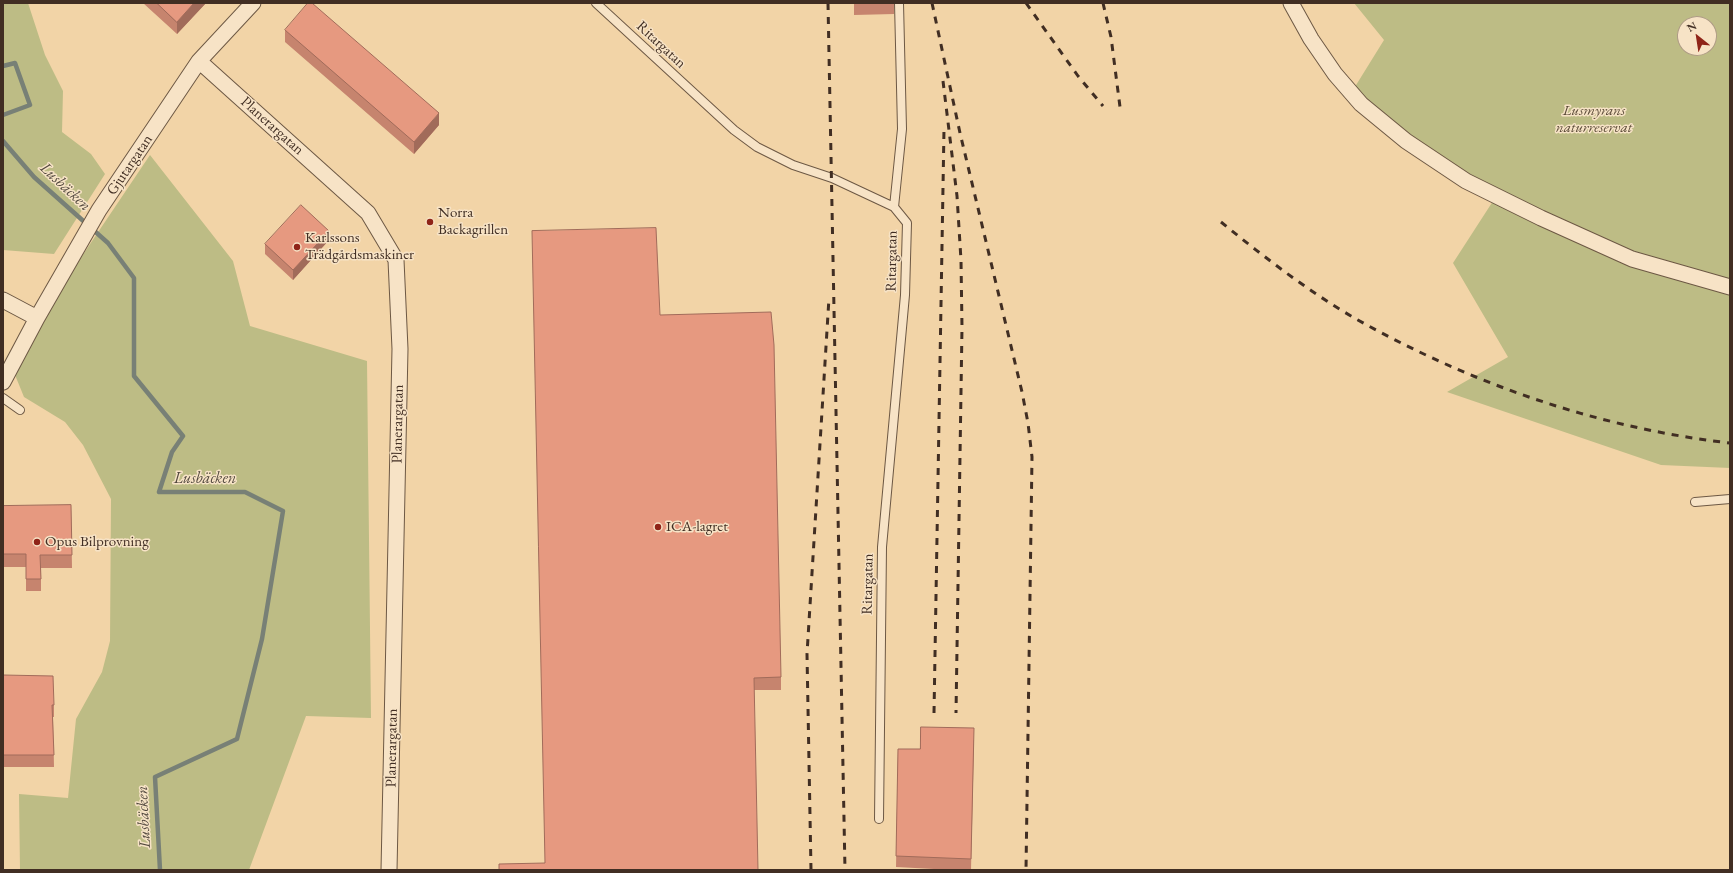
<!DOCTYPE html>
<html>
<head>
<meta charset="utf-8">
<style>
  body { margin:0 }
  #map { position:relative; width:1733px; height:873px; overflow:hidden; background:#f2d4a7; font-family:"EB Garamond",serif }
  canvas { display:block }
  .frame { position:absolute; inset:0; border:4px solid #412e23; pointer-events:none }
  .north { position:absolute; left:1677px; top:16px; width:40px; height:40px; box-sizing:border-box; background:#f7e3c6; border:1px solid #ae9b85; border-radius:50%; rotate:330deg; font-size:11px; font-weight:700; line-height:16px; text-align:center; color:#412e23 }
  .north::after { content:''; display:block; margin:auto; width:14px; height:18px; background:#8f2418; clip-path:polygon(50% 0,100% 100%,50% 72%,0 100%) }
</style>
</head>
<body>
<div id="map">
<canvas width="1733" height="873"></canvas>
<div class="frame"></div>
<div class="north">N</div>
</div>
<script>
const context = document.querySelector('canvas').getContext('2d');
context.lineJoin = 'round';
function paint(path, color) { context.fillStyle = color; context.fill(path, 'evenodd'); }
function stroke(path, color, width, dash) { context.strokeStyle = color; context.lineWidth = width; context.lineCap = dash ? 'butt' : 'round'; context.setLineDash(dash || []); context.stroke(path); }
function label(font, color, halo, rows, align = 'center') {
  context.font = font + ' "EB Garamond",serif'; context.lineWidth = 3; context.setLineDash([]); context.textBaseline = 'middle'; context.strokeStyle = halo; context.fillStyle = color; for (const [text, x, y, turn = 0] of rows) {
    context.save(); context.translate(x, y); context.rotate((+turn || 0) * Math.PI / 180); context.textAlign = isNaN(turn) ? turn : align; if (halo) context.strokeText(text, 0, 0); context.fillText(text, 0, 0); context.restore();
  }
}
paint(new Path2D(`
  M3 3H28L45 55 63 91 62 132 91 154 105 174 54 254 3 250Z
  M1354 3H1730V468L1661 465 1447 392 1508 357 1453 263 1495 198 1452 173 1353 90 1384 40ZM1685 24H1709V48H1685Z
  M150 155 233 261 250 326 367 361 371 718 306 716 249 870H20L19 794 68 798 76 719 102 672 110 641 111 499 83 445 65 422 24 397 13 370 82 256Z`), '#bdbc85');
stroke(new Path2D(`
  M3 66 15 63 30 105 3 115
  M3 141 34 177 108 243 134 278V376L183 436 172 452 159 492H245L283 511 262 639 237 739 155 777 160 870`), '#788076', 4.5);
const lane = new Path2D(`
  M596 3 734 130 757 147 793 165 832 178 894 207 907 223 905 295 882 547 879 819
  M894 207 902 129 899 3
  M3 398 20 410
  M1695 502 1730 499`);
const street = new Path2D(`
  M1291 3 1311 39 1335 74 1361 104 1406 141 1466 181 1541 218 1632 259 1730 287
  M199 61 368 213 396 260 400 349 389 870
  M3 300 37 318
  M3 382 37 318 99 210 199 61 253 3`);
stroke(lane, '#6d5844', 10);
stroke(street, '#6d5844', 17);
stroke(lane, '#f7e3c6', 8);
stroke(street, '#f7e3c6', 15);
stroke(new Path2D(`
  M828 3 845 870
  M932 3 960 133 1022 392 1028 423 1032 457 1026 870
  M1026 3 1078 76 1103 106
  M1103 3 1111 37 1120 107
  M943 81 957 196 961 260 962 327 956 713
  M1221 222C1264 257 1308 291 1356 319 1472 384 1598 428 1730 443
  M934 713 944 129
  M811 870 807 654 829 298`), '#412e23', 3, [7, 7]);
paint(new Path2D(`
  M143 3H206L177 34Z
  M854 3H894V14L854 15Z
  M285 30 439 125 414 154 285 42Z
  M329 240 293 280 265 254V244Z
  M660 315 781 677V690H754L545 863Z
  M71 505 72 568H41V591H26V567H3V506Z
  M3 675 54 705V717H53L54 767H3Z
  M974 740 971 870H953L896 867 898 749H920Z`), '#c6846e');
paint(new Path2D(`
  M194 3H206L177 34V22Z
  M439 113V125L414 154V142Z
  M329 231V240L293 280V270Z`), '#a16b5a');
const building = new Path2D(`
  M157 3H194L177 22Z
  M308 3H312L439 113 414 142 285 30Z
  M301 205 329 231 293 270 265 244Z
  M656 228 660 315 771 312 774 345 781 677 754 678 758 870H499V864L545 863 532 231Z
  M71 505 72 555H40L41 579H26V554H3V506Z
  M3 675 53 676 54 705H52L54 755H3Z
  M921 727 974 728 971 859 896 856 898 749H920Z`);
paint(building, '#e69980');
stroke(building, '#a16b5a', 1);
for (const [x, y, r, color] of [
  [430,222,4,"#8f2418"],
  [297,247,4,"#8f2418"],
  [658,527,4,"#8f2418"],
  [37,542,4,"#8f2418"]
]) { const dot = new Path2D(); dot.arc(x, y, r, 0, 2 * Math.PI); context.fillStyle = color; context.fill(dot); stroke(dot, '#f7e3c6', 1.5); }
label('15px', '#412e23', '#f7e3c6', [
  ["Ritargatan",661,45,43],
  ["Planerargatan",272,126,42],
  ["Gjutargatan",130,165,-56],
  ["Ritargatan",892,261,-89],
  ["Planerargatan",398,424,-89],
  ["Ritargatan",868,584,-89],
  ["Planerargatan",392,748,-89]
]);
label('italic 15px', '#5a4a37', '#f7e3c6', [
  ["Lusmyrans",1594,111],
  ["naturreservat",1594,128]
]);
label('15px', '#412e23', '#f7e3c6', [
  ["Norra",438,213],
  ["Backagrillen",438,230],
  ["Karlssons",305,238],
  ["Trädgårdsmaskiner",305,255],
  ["ICA-lagret",666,527],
  ["Opus Bilprovning",45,542]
], 'left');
label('italic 16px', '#53493f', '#f7e3c6', [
  ["Lusbäcken",65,187,43],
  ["Lusbäcken",205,479],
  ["Lusbäcken",144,817,-93]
]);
</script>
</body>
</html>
